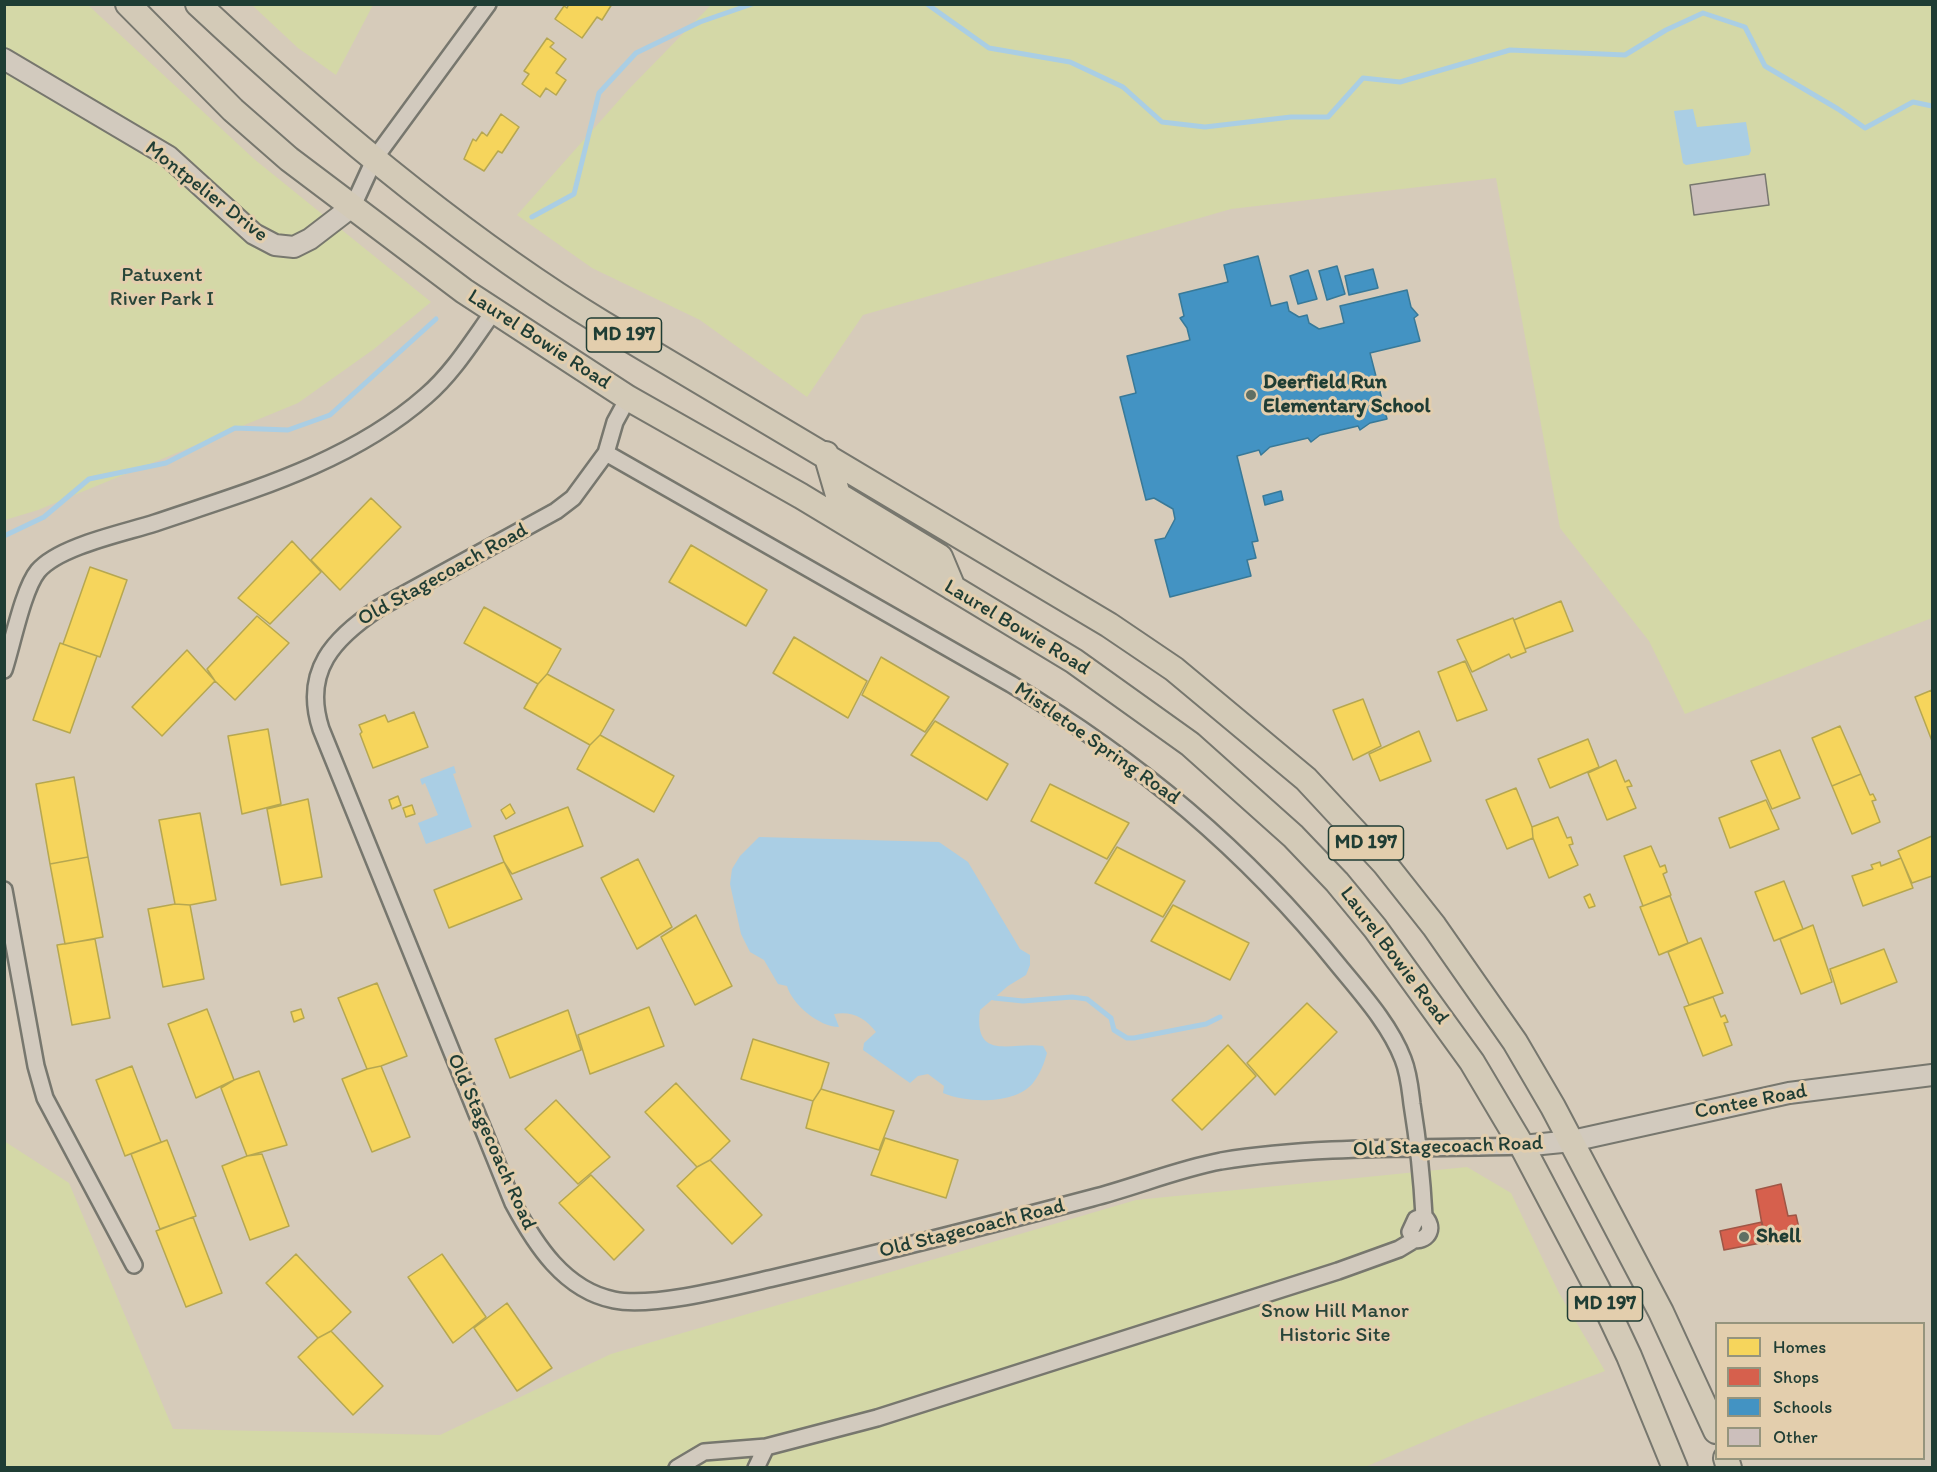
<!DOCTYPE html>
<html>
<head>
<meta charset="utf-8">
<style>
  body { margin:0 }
  #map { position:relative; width:1937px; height:1472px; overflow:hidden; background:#d6cbba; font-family:Itim,sans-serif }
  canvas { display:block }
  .frame { position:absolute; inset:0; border:6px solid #1f3d34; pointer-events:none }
  .legend { position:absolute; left:1715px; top:1322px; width:210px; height:138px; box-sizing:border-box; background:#e3cead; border:2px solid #95947d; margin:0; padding:8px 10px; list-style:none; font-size:18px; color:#1f3d34 }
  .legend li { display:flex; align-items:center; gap:12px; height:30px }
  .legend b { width:30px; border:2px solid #95947d }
</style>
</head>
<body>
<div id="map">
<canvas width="1937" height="1472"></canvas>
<div class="frame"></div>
<ul class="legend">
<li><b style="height:16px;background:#f6d55c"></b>Homes</li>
<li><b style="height:16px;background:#d6604d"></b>Shops</li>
<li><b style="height:16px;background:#4393c3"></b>Schools</li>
<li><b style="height:16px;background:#ccbfbc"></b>Other</li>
</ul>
</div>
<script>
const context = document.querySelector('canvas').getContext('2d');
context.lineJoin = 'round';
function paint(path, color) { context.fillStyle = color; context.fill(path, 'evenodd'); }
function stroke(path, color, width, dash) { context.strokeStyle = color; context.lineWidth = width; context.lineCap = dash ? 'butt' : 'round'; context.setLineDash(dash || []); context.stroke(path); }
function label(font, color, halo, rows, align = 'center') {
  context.font = font + ' Itim,sans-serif'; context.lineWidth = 6; context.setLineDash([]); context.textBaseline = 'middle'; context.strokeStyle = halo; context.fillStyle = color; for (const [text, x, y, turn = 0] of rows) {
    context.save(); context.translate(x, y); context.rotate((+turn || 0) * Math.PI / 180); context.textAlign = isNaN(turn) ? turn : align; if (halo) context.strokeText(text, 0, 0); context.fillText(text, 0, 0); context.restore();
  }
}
paint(new Path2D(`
  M5 5H88L254 159 431 302 374 349 298 403 38 510 5 520Z
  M252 5H373L336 75 298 48Z
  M711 5H1932V618L1685 714 1649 641 1560 528 1496 178 1231 209 863 315 807 397 700 320 592 268 517 215 629 89Z
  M4 1141 69 1183 173 1429 440 1435 611 1354 1136 1200 1467 1167 1511 1193 1559 1293 1605 1371 1477 1419 1365 1467H5Z`), '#d4d8a7');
paint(new Path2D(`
  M1693 109 1697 127 1746 122 1751 151 1749 155 1686 165 1683 163 1674 111Z
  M454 766 456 773 453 774 472 827 426 844 418 823 438 815 425 783 422 785 420 779Z
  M759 837 939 842 968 862 1020 949 1030 955V965L1026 975 1008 986 980 1010C973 1063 1014 1041 1043 1046L1047 1053C1044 1064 1040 1074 1033 1083 1015 1105 966 1103 943 1093L944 1086 928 1074 918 1076 910 1083 863 1050 864 1043 876 1032C865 1018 853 1011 834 1014L839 1027C819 1027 792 1004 787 986L778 984 764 960 750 952 741 934 730 884 732 869 740 856Z`), '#aacee4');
const homes = new Path2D(`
  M569 4H612L602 20 597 17 582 38 555 19 564 6 567 8Z
  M547 38 554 43 550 47 566 59 556 73 566 80 556 95 546 88 540 97 522 84 529 74 524 71Z
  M501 114 519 127 502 153 498 151 484 171 464 159 473 139 476 141 482 132 487 136Z
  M371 498 401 527 340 590 311 560Z
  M292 541 321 572 270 624 238 598Z
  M691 545 767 590 746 626 669 582Z
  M90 567 127 580 100 657 63 644Z
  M1561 601 1573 631 1525 649 1514 620Z
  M484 607 561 649 547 674 538 684 464 643Z
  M257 616 289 643 235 700 215 681 207 669Z
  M1513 618 1526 652 1511 658 1509 654 1472 672 1457 640Z
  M794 637 867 681 848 718 773 673Z
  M60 643 97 656 70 733 33 720Z
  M187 650 215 681 162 736 132 707Z
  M881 657 949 697 925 732 862 695Z
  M1465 661 1487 710 1457 721 1438 672Z
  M547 674 614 710 600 735 590 745 524 708 538 684Z
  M1932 690V741L1915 697Z
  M1363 699 1381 746 1353 760 1333 710Z
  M414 712 428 747 373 768 360 734 362 732 359 725 385 715 388 722Z
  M935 721 1008 764 987 800 911 755Z
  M1840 726 1861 774 1832 786 1812 738Z
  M268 729 281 804 242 814 228 736Z
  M1419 731 1431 761 1380 781 1369 754Z
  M600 735 674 776 654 812 577 769 590 745Z
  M1588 739 1599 767 1550 788 1538 759Z
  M1780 750 1800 798 1772 809 1751 761Z
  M1616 760 1625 782 1629 780 1632 786 1627 787 1636 808 1607 820 1588 773Z
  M1861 774 1870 795 1873 794 1876 800 1872 801 1880 822 1852 834 1832 786Z
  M74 777 88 857 50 864 36 784Z
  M1050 784 1129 823 1107 859 1031 821Z
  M1516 788 1532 827 1533 838 1507 849 1486 800Z
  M398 796 401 805 392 809 389 800Z
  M308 799 322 877 281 885 267 809Z
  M1766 800 1779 829 1730 848 1719 818Z
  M510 804 515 813 506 819 501 810Z
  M412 805 415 814 406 817 403 808Z
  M568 807 583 846 512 874 504 862 494 836Z
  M200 813 216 900 190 905 175 904 159 820Z
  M1558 817 1567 838 1571 837 1573 844 1569 845 1578 865 1549 878 1533 838 1532 827Z
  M1932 836V876L1912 883 1898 851Z
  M1651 846 1660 867 1665 865 1667 872 1663 874 1671 895 1643 906 1624 856Z
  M1117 847 1185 881 1163 917 1095 883Z
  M88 857 103 937 65 944 50 864Z
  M1901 858 1913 888 1863 906 1852 876 1873 869 1871 865 1880 862 1881 866Z
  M638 859 672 927 637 949 601 878Z
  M504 862 522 899 449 928 434 890Z
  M1784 881 1803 929 1774 941 1755 892Z
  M1590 894 1595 906 1589 908 1584 897Z
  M1670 896 1688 943 1659 955 1640 907Z
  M175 904 190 905 204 979 163 987 148 909Z
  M1173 905 1249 943 1230 980 1151 941Z
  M696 915 732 986 695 1005 661 937Z
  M1813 925 1832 982 1801 994 1780 939Z
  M1701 938 1723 993 1689 1005 1668 952Z
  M95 939 110 1018 72 1025 57 945Z
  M1884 949 1897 982 1841 1004 1830 969Z
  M377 983 407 1056 381 1066 367 1069 338 998Z
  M1713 997 1721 1017 1725 1015 1728 1022 1724 1023 1732 1045 1703 1056 1684 1007Z
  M1307 1003 1337 1032 1275 1095 1247 1063Z
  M649 1007 664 1046 590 1074 578 1035Z
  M207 1009 234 1080 196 1098 168 1024Z
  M301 1009 304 1018 294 1022 291 1012Z
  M568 1010 581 1050 510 1078 495 1039Z
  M753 1039 829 1063 821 1089 813 1101 741 1079Z
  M1228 1045 1256 1076 1202 1130 1172 1100Z
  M132 1066 161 1142 125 1156 96 1080Z
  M381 1066 410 1137 372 1152 342 1079 367 1069Z
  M259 1071 287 1145 247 1156 221 1088 234 1080Z
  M676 1083 730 1141 710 1160 697 1167 645 1112Z
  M821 1089 894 1111 879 1150 806 1128 813 1101Z
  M556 1100 610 1157 578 1184 525 1129Z
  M885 1138 958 1160 946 1198 871 1175Z
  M167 1140 196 1216 160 1229 131 1154Z
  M262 1154 289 1226 250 1240 222 1166 247 1156Z
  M710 1160 762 1215 732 1244 677 1186 697 1167Z
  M591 1175 644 1230 614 1260 559 1203Z
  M193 1217 222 1293 186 1307 156 1231Z
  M296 1254 351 1312 331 1331 318 1338 266 1283Z
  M442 1254 486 1317 453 1343 408 1277Z
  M507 1303 552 1368 517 1391 474 1328Z
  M331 1331 383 1386 353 1415 298 1357 318 1338Z`);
paint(homes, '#f6d55c');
stroke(homes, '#b6a750', 1.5);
const shops = new Path2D(`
  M1781 1184 1788 1216 1796 1215 1801 1237 1768 1244 1766 1235 1764 1236 1756 1190Z
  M1762 1222 1766 1242 1724 1250 1720 1231Z`);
paint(shops, '#d6604d');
stroke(shops, '#9f5646', 1.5);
const schools = new Path2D(`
  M1258 256 1271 306 1287 302 1289 311 1299 317 1307 315 1309 323 1319 329 1344 323 1340 306 1407 290 1411 307 1418 315 1414 318 1420 341 1370 353 1387 419 1370 423 1360 430 1358 426 1320 435 1311 442 1308 438 1270 447 1261 455 1259 450 1237 456 1258 541 1252 542 1256 558 1247 560 1251 576 1170 597 1155 540 1165 538 1175 519 1173 509 1154 498 1146 500 1120 397 1136 393 1127 356 1190 340 1187 328 1180 318 1184 316 1179 294 1228 282 1224 265Z
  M1337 266 1345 294 1327 300 1319 271Z
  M1373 269 1378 288 1349 295 1345 276Z
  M1308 270 1317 299 1298 304 1290 276Z
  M1281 491 1283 500 1265 505 1263 496Z`);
paint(schools, '#4393c3');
stroke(schools, '#387998', 1.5);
stroke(new Path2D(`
  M927 4 989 48 1070 62 1123 87 1162 122 1205 127 1291 117H1328L1363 78 1400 82 1510 50 1625 55 1666 30 1703 13 1745 27 1765 66 1838 109 1865 128 1913 102 1932 106
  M532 217 574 194 599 93 636 53 700 22 752 4
  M4 536 44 517 89 479 166 463 235 428 288 430 330 415 436 319
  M994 998 1023 1001 1072 997 1087 999 1111 1018 1114 1030 1127 1038H1134L1206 1024 1220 1017`), '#aacee4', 5);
const building = new Path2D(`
  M1765 174 1769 205 1694 215 1690 185Z`);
paint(building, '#ccbfbc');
stroke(building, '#77776e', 1.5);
const minor = new Path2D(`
  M353 206 375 158 488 4
  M628 398 615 422 606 453 573 498 556 511 379 608C334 638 302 671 321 729L513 1203C535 1244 564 1290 614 1300 652 1308 734 1287 773 1278 880 1253 986 1226 1092 1198 1135 1187 1178 1169 1221 1161 1320 1145 1423 1149 1522 1146
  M606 453 1011 684C1138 761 1245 849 1339 966 1362 994 1390 1025 1403 1059 1409 1074 1410 1088 1412 1104 1418 1141 1422 1178 1424 1216L1416 1219 1410 1232 1414 1240 1399 1249 1338 1271 877 1418 766 1447
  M4 670C12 646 23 589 38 571 59 546 124 533 155 523 249 491 350 463 426 396 453 373 473 340 494 311
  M4 890 36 1066 45 1098 134 1265
  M1414 1240C1429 1240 1435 1228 1424 1216
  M677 1468 704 1452 766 1447 756 1468`);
const tertiary = new Path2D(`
  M4 59 168 156 254 234 275 245 294 247 310 239 353 206
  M1522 1146 1572 1141 1789 1093 1932 1075`);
const primary = new Path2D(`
  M128 4 233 110 289 159 464 291 628 398 801 496 1074 661 1190 744 1293 836 1337 882 1375 928 1472 1062 1522 1146 1597 1288 1629 1356 1675 1468
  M198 4C320 118 459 236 602 323L1109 625 1174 669 1306 779 1385 864 1434 926 1515 1042 1553 1107 1661 1312 1716 1431
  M826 454 838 495 940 557 953 588
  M1726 1458 1729 1468`);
stroke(minor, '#77776e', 20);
stroke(tertiary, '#77776e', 24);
stroke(primary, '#77776e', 28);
stroke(minor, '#d2cabe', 15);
stroke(tertiary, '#d2cabe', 20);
stroke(primary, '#d3cab7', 24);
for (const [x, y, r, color] of [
  [1251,395,6,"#5f6f63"],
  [1744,1237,6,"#5f6f63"]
]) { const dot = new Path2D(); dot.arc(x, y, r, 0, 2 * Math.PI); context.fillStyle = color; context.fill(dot); stroke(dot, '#e3cead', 2); }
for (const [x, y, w] of [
  [624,335,75],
  [1366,843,75],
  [1605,1304,75]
]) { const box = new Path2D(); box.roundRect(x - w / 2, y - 17, w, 34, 4.5); context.fillStyle = '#e3cead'; context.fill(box); stroke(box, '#1f3d34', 1.5); }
label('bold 20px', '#1f3d34', null, [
  ["MD 197",624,335],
  ["MD 197",1366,843],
  ["MD 197",1605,1304]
]);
label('21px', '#1f3d34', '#e3cead', [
  ["Montpelier Drive",206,192,38],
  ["Laurel Bowie Road",539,340,33],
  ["Old Stagecoach Road",443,575,-29],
  ["Laurel Bowie Road",1017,628,31],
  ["Mistletoe Spring Road",1097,744,35],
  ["Laurel Bowie Road",1394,956,53],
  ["Contee Road",1751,1102,-11],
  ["Old Stagecoach Road",491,1142,66],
  ["Old Stagecoach Road",1448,1147,-2],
  ["Old Stagecoach Road",972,1229,-14]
]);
label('21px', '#284539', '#e3cead', [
  ["Patuxent",162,276],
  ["River Park I",162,300],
  ["Snow Hill Manor",1335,1312],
  ["Historic Site",1335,1336]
]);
label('bold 21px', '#1f3d34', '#e3cead', [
  ["Deerfield Run",1263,383],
  ["Elementary School",1263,407],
  ["Shell",1756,1237]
], 'left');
</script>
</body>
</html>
